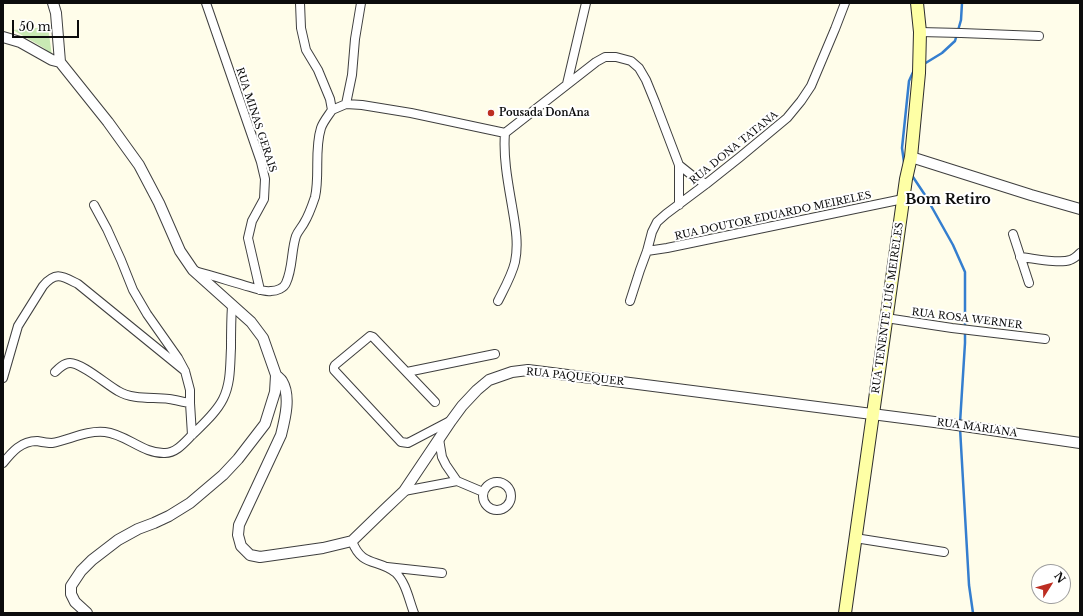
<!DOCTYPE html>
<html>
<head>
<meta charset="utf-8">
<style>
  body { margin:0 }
  #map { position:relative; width:1083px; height:616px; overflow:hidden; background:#fffdea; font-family:"Libre Baskerville",serif }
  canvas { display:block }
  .frame { position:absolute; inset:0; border:4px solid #0c0c0c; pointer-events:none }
  .north { position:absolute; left:1031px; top:564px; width:40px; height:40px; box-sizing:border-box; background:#fff; border:1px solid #9e9e9e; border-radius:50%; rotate:53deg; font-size:11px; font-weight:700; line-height:16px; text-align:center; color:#0c0c0c }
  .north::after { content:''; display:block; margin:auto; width:14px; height:18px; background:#bd2e22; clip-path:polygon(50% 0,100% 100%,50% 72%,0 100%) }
  .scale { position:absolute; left:12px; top:20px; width:67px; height:18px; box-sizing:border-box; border:2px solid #0c0c0c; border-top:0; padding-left:5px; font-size:12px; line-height:14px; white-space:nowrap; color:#0c0c0c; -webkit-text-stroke:3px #fff; paint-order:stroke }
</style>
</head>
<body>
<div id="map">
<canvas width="1083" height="616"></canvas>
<div class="frame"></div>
<div class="north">N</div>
<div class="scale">50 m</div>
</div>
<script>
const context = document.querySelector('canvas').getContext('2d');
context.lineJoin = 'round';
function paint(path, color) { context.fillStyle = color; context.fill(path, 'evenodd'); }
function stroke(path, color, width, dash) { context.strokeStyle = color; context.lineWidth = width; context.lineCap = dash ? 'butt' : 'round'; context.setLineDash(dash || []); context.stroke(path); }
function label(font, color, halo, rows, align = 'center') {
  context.font = font + ' "Libre Baskerville",serif'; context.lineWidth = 4; context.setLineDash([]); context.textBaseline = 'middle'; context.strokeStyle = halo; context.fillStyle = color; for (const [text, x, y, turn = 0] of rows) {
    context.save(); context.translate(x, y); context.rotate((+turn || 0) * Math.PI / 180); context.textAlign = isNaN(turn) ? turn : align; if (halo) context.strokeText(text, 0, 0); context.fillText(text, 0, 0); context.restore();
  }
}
paint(new Path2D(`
  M48 27 52 56 44 48 13 30Z`), '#c9e9b4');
stroke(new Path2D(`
  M924 64 942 53 955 41 961 20 962 3
  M905 165 904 162 902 148 909 81 914 70
  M911 174 925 195 953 245 965 272V343L960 423
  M960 428 969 585 973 613`), '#347ecf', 2.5);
const minor = new Path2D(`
  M206 3 261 162 265 179 264 199 252 221 248 238 260 290
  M920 32 961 33 1039 36
  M567 84 586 3
  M346 104 352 75 355 39 361 3
  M332 110 346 104 362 105 411 113 505 133
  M679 165 694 177 706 184
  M94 205 107 229 121 260 133 290 147 314 178 358 185 371 190 390V403L192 435
  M1013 234 1029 283
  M647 251 667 248 903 199
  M1020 257C1032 258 1059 264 1070 260 1074 259 1077 256 1080 253
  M195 271C214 276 232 282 250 287 257 289 264 292 271 291 277 291 284 288 286 283 293 268 291 251 296 236 298 231 302 227 304 223 309 215 312 206 315 197 320 175 314 150 321 128 323 122 328 116 332 110L330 99 318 70 306 50 301 28 300 3
  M498 301C504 289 512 275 515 262 519 243 515 224 512 206 508 183 503 157 505 133L596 62 605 57H616L631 61 639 68 646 80 655 102 679 165V205
  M630 301 640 270 647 251 652 232 657 222 666 214 706 184 740 157 787 118 801 101 811 86 835 29 845 3
  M886 318 952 328 1045 339
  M55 372C59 368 64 363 70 363 82 363 107 385 118 391 133 400 152 397 169 399 176 400 183 402 190 403
  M407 372 495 354
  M3 378 18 326 43 286C56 271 62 276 78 284L185 371
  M435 402 373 337 370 336 335 365 334 367V370L401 442 408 443 450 421
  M439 439 442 457 446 465 457 481
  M3 463C12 452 21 441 37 441 42 442 47 443 52 443 69 440 87 430 105 432 126 434 143 454 165 453 176 453 184 443 192 435 203 424 216 413 223 399 231 383 230 365 231 348 231 334 231 320 232 306
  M483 496a14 14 0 1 1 28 0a14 14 0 1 1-28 0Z
  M404 491 457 481 483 492
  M855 538 944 552
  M352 541C362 568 378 558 396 573 406 583 409 600 414 613
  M387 567 442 573`);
const tertiary = new Path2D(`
  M53 3 56 13 60 62 108 122 139 165 159 203 180 251 193 270 251 322 263 338 276 375 275 392 265 424 238 459 223 475 190 503 169 516 154 523 138 529 118 540 92 560 81 571 71 586V594L75 602 87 613
  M3 37 20 42 52 60 60 62
  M911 157 1031 195 1080 209
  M276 375C278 377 281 379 282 381 291 396 285 419 281 435L239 525 238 535 241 546 250 555 260 557 323 548 352 541 384 510 404 491 451 421 462 406 477 390 489 380 512 372 528 370 544 372 950 424 1080 443`);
const secondary = new Path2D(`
  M845 613 906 179 911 157 919 73 920 32 917 3`);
stroke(minor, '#3f3f3f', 10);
stroke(tertiary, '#3f3f3f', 12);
stroke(secondary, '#2e2e2e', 14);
stroke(minor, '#fff', 8);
stroke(tertiary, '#fff', 10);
stroke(secondary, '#feffa5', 12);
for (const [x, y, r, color] of [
  [491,113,4,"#bd2e22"]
]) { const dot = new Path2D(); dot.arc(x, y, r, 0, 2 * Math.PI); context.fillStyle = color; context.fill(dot); stroke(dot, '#fff', 1.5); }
label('bold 10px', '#0c0c0c', '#fff', [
  ["Pousada DonAna",499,113]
], 'left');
label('10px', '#0c0c0c', '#fff', [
  ["RUA MINAS GERAIS",256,120,72],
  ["RUA DONA TATANA",734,148,-39],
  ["RUA DOUTOR EDUARDO MEIRELES",773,216,-12],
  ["RUA TENENTE LUÍS MEIRELES",888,308,-82],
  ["RUA ROSA WERNER",967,319,7],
  ["RUA PAQUEQUER",575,377,6],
  ["RUA MARIANA",977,428,8]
]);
label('bold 14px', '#0c0c0c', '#fff', [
  ["Bom Retiro",948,200]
]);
</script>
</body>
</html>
